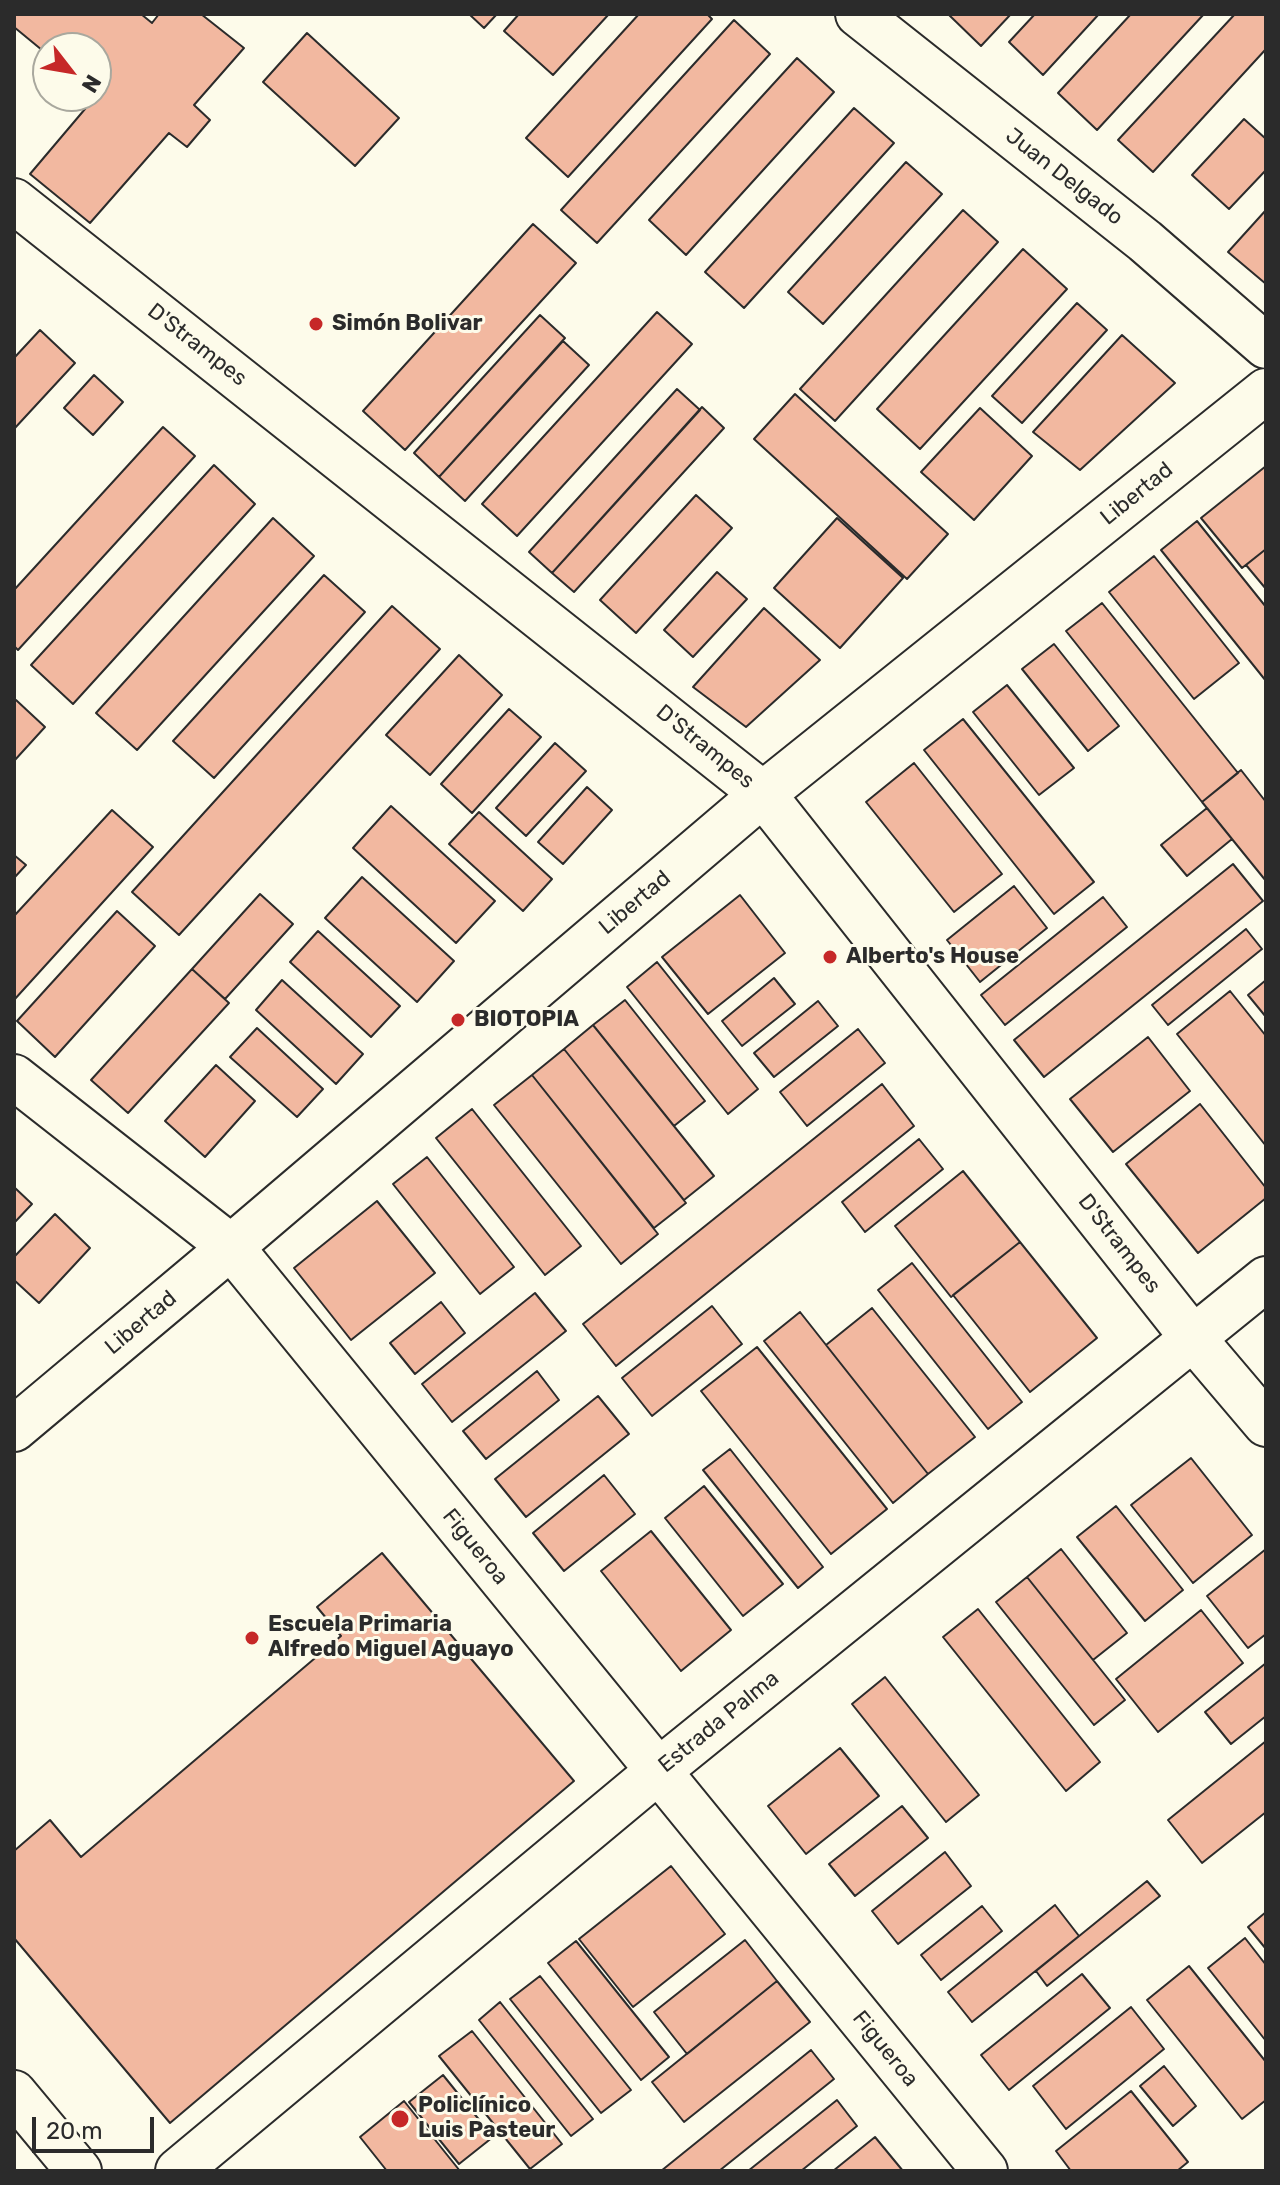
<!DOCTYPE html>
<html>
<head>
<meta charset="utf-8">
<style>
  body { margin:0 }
  #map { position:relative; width:1280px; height:2185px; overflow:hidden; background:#fdfbea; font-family:Rubik,sans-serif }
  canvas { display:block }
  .frame { position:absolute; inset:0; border:16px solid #2b2b2b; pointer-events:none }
  .north { position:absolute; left:32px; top:32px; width:80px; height:80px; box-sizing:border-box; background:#fdfbea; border:2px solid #a9a89e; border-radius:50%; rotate:121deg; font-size:22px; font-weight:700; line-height:32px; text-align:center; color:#2b2b2b }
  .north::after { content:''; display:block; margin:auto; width:28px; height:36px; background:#c62828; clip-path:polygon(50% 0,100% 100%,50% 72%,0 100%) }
  .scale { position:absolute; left:32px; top:2117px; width:122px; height:36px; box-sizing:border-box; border:4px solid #2b2b2b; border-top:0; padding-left:10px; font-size:24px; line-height:28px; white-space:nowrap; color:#2b2b2b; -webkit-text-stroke:6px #fdfbea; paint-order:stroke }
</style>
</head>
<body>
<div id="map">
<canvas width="1280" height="2185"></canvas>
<div class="frame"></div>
<div class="north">N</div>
<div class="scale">20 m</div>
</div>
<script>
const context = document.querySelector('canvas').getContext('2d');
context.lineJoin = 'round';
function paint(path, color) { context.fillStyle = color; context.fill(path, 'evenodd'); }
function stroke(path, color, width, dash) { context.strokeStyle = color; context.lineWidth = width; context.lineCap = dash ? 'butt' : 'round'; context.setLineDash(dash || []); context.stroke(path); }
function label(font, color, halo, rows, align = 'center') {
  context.font = font + ' Rubik,sans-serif'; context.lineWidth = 6; context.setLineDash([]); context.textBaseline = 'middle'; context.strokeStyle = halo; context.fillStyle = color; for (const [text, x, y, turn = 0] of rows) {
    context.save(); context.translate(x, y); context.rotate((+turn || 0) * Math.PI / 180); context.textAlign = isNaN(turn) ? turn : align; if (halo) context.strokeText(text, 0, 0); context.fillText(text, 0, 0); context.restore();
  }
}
const building = new Path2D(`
  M14 14H141L152 23 159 14H201L244 48 194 105 210 120 187 147 169 133 90 223 30 174 96 96V48H48V55L14 27Z
  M469 14H497L484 28Z
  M519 14H609L553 75 504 31Z
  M639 14H707L712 19 568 177 526 138Z
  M948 14H1011L981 46Z
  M1035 14H1099L1043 75 1009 42Z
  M1131 14H1204L1097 130 1058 93Z
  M1235 14H1266V49L1153 172 1118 140Z
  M734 20 770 54 597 243 561 210Z
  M307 33 399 118 355 166 263 82Z
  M797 58 834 92 686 255 649 220Z
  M854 108 894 143 744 308 705 272Z
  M1244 119 1266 139V170L1229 209 1192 175Z
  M906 162 942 194 823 324 788 292Z
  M963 210 998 242 835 421 800 389Z
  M1266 210V284L1228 252Z
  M533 224 576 263 405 450 363 411Z
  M1023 249 1067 289 920 449 877 409Z
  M1077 303 1107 330 1022 423 992 396Z
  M657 312 692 344 517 536 482 504Z
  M540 315 565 338 439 477 414 453Z
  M40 330 75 363 14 429V358Z
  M1122 335 1175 383 1080 470 1033 432Z
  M563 341 589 365 465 501 439 477Z
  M94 375 123 402 93 435 64 408Z
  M677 389 700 410 552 573 529 552Z
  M795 394 948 534 907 579 754 439Z
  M702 407 724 428 574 592 552 573Z
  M980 408 1032 456 974 520 921 472Z
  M163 427 195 456 18 650 14 646V590Z
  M214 465 255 504 73 704 31 665Z
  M1266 466V549L1242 568 1201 518Z
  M696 495 732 528 636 633 600 600Z
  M273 518 314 556 137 750 96 713Z
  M837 518 903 578 840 648 774 588Z
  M1197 521 1266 607V681L1161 550Z
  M1266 549V589L1246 565Z
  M1154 556 1239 663 1194 699 1109 592Z
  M717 572 747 599 693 657 664 630Z
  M324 575 365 612 214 778 173 741Z
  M1102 603 1238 773 1202 802 1066 631Z
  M392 606 440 649 179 935 132 892Z
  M764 608 820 660 746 727 693 687Z
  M1054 644 1119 726 1088 751 1022 669Z
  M459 655 502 695 430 775 386 735Z
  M1007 685 1074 768 1039 795 973 712Z
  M16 700 45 727 14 761V702Z
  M509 709 541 737 472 813 441 784Z
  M963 719 1094 882 1054 914 924 750Z
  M555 743 586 771 526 836 496 808Z
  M914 763 1002 874 954 912 866 802Z
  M1241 770 1266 802V881L1202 802Z
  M587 787 612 810 563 864 538 842Z
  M391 806 495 901 456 943 353 848Z
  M1207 808 1232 839 1187 876 1161 845Z
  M112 810 153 847 14 1000V916Z
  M479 812 552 879 523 911 449 844Z
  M14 855 26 865 14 878Z
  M1233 864 1263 901 1044 1077 1014 1040Z
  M362 877 454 961 417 1002 325 918Z
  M1014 886 1047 928 980 982 947 940Z
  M260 894 293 924 225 999 192 969Z
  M740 895 785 953 708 1014 662 957Z
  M1103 897 1127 927 1005 1025 981 995Z
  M117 911 155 946 55 1057 17 1021Z
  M1246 929 1262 949 1168 1025 1152 1005Z
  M318 931 400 1006 371 1037 290 962Z
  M657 962 758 1089 728 1114 627 987Z
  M192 969 229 1003 128 1113 91 1080Z
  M774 978 795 1004 742 1046 722 1021Z
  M282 980 363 1054 336 1084 256 1010Z
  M1266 980V1017L1248 995Z
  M1230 991 1266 1036V1146L1177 1034Z
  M625 1000 705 1101 674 1126 593 1025Z
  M818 1001 838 1026 774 1077 754 1053Z
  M593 1025 714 1176 684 1200 564 1049Z
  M257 1028 323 1089 297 1117 230 1057Z
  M858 1029 885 1063 807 1126 780 1092Z
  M1148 1037 1190 1091 1113 1152 1070 1099Z
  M564 1049 686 1203 654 1228 532 1075Z
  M216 1065 255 1101 205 1157 165 1121Z
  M532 1075 658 1234 621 1264 494 1105Z
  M882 1084 914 1126 616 1366 583 1324Z
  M1200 1104 1266 1188V1198L1198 1253 1126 1164Z
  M472 1109 581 1246 545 1275 436 1138Z
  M919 1139 943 1169 865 1232 842 1202Z
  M427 1157 514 1267 480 1294 393 1184Z
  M963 1171 1020 1242 951 1297 895 1226Z
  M14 1187 32 1204 14 1223Z
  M377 1201 435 1273 351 1340 294 1268Z
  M55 1214 90 1248 39 1303 14 1280V1257Z
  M1020 1242 1097 1338 1030 1392 953 1295Z
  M912 1263 1022 1402 988 1429 878 1290Z
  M535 1293 566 1331 452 1422 422 1384Z
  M441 1302 465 1333 415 1374 390 1343Z
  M712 1306 742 1344 652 1416 622 1378Z
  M872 1308 975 1437 928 1474 826 1345Z
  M800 1312 928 1474 893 1503 764 1341Z
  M757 1347 887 1509 831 1554 701 1391Z
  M537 1371 559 1400 486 1459 463 1431Z
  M598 1396 629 1434 526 1517 495 1479Z
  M730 1449 823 1567 798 1588 703 1470Z
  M1191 1458 1252 1535 1193 1583 1131 1505Z
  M604 1475 635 1514 564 1571 533 1533Z
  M704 1486 783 1584 743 1616 665 1518Z
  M1116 1506 1183 1590 1145 1621 1077 1537Z
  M651 1531 731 1630 681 1671 601 1571Z
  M1061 1549 1127 1633 1093 1660 1027 1577Z
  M1266 1549V1634L1248 1648 1207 1596Z
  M382 1553 574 1781 170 2123 14 1938V1851L50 1820 81 1857 341 1636 317 1607Z
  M1027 1577 1125 1700 1094 1725 996 1602Z
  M978 1609 1100 1762 1066 1791 943 1637Z
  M1201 1610 1243 1663 1158 1732 1116 1679Z
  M1266 1663V1716L1231 1744 1205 1712Z
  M885 1677 979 1795 946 1822 852 1704Z
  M1266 1741V1812L1202 1863 1168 1820Z
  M840 1748 879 1796 806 1854 768 1806Z
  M902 1806 928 1838 855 1896 829 1864Z
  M945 1852 971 1886 898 1944 872 1911Z
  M671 1866 725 1934 633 2007 579 1939Z
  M1147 1881 1160 1896 1047 1986 1036 1971Z
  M1055 1905 1079 1936 972 2022 948 1992Z
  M982 1906 1002 1931 941 1980 921 1955Z
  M1266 1912V1949L1248 1927Z
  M1245 1938 1266 1965V2041L1208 1968Z
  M745 1940 777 1981 687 2054 654 2012Z
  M576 1941 669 2057 641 2080 548 1963Z
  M1189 1966 1266 2062V2100L1242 2119 1147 2000Z
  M1082 1974 1110 2008 1009 2090 981 2055Z
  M540 1976 631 2090 601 2113 510 1999Z
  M777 1981 810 2022 684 2122 652 2082Z
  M500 2002 593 2119 571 2136 479 2020Z
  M1131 2007 1164 2049 1066 2129 1033 2086Z
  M472 2031 562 2144 530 2169 439 2056Z
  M811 2050 834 2079 719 2171H661Z
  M1164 2066 1196 2106 1173 2126 1140 2086Z
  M443 2075 493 2137 459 2164 409 2102Z
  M1131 2091 1188 2162 1177 2171H1071L1056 2151Z
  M837 2100 857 2126 801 2171H748Z
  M404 2101 460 2171H387L360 2137Z
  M875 2137 903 2171H833Z`);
paint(building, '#f2b8a0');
stroke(building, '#2b2b2b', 2);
const minor = new Path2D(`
  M858 14 1145 241 1266 346
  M14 201 763 794 1193 1338 1266 1424
  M14 1077 231 1247 985 2171
  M14 1429 231 1247 763 794 1266 391
  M14 2093 79 2171
  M178 2171 657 1772 1266 1279`);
stroke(minor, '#2b2b2b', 48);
stroke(minor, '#fdfbea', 44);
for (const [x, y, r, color] of [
  [316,324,8,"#c62828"],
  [830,957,8,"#c62828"],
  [458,1020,8,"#c62828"],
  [252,1638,8,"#c62828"],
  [400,2119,10,"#c62828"]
]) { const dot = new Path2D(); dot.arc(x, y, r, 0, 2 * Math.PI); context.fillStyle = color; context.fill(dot); stroke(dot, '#fdfbea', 3); }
label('22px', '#2b2b2b', '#fdfbea', [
  ["Juan Delgado",1064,177,38],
  ["D'Strampes",197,345,38],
  ["Libertad",1137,494,-39],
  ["D'Strampes",705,747,39],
  ["Libertad",635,903,-40],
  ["D'Strampes",1119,1244,52],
  ["Libertad",141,1323,-40],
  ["Figueroa",475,1547,51],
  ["Estrada Palma",719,1722,-39],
  ["Figueroa",885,2049,51]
]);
label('bold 22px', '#2b2b2b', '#fdfbea', [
  ["Simón Bolivar",332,324],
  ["Alberto's House",846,957],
  ["BIOTOPIA",474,1020],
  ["Escuela Primaria",268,1625],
  ["Alfredo Miguel Aguayo",268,1650],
  ["Policlínico",418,2106],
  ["Luis Pasteur",418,2131]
], 'left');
</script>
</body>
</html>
